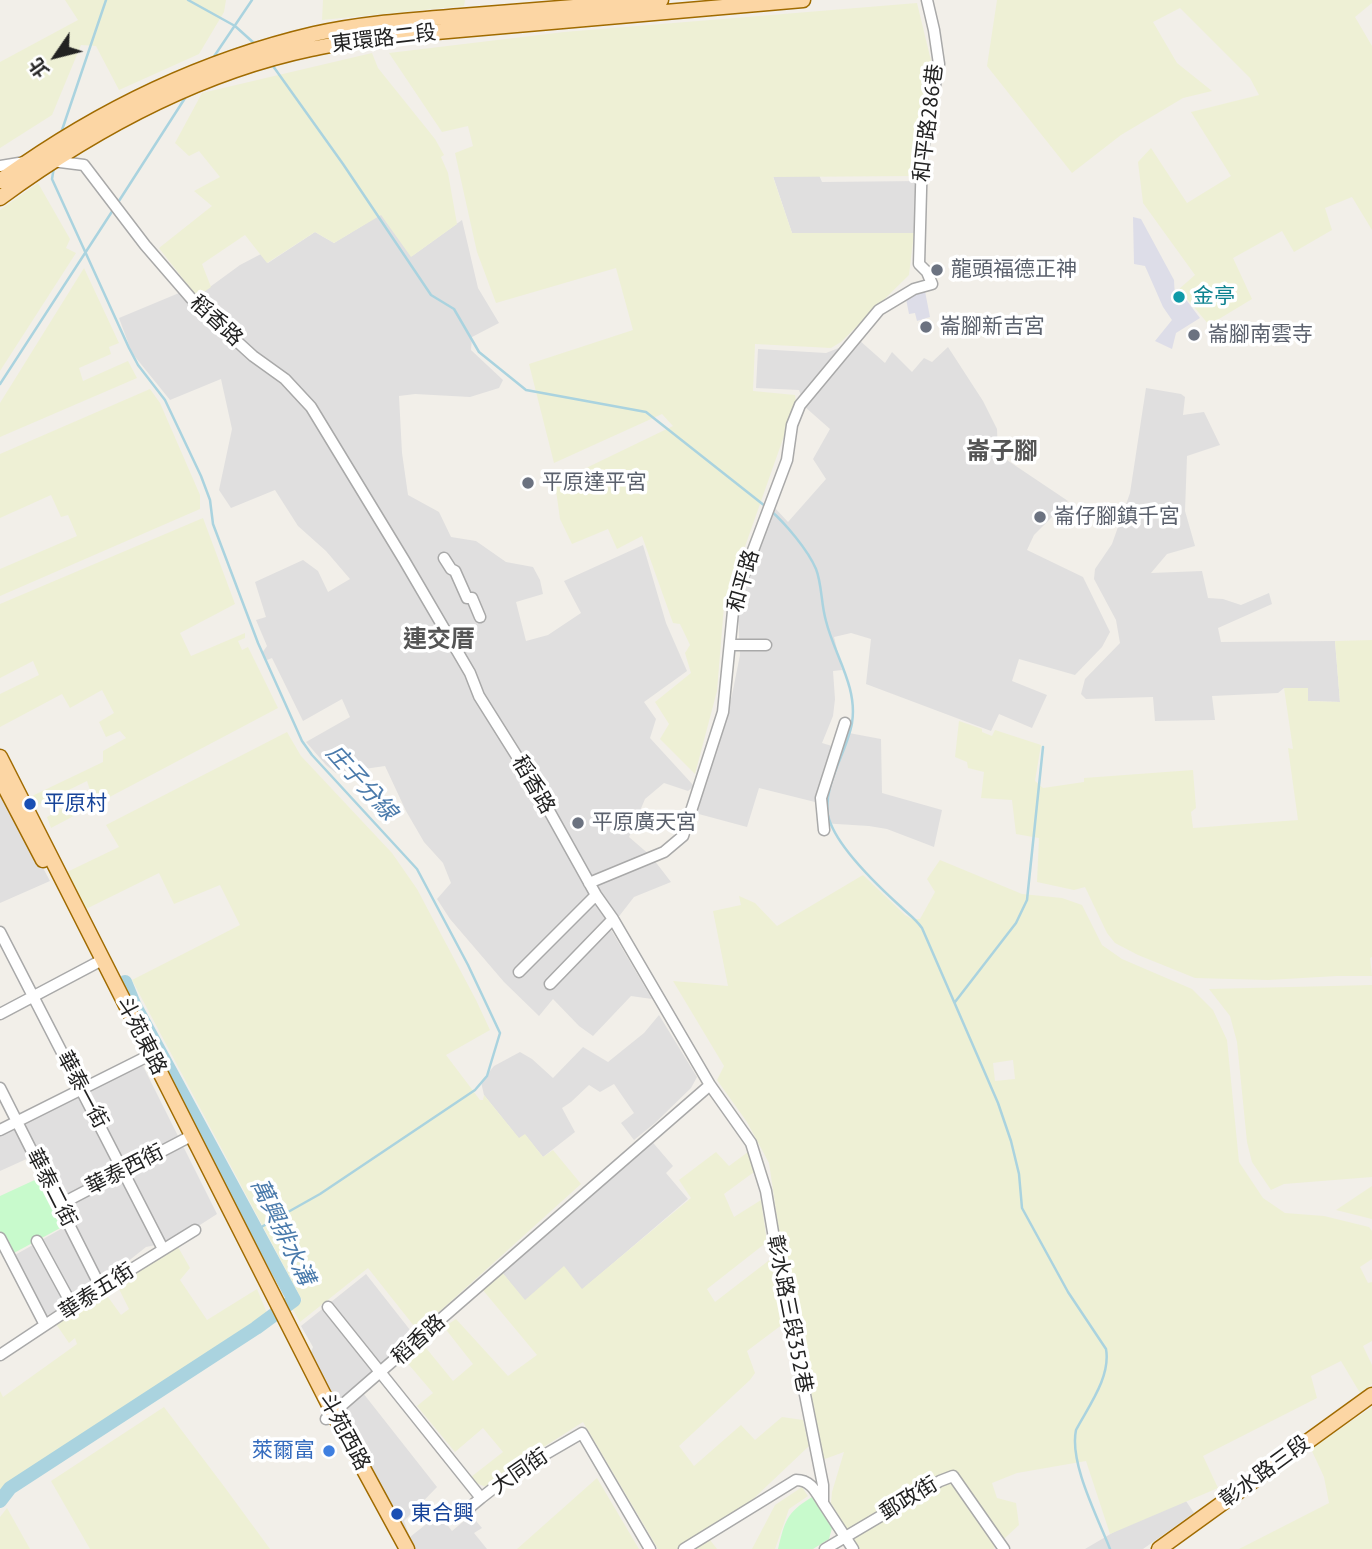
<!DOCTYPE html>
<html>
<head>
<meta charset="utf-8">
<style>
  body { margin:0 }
  #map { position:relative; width:1372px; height:1549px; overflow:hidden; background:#f2efe9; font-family:"PT Sans","Noto Sans TC",sans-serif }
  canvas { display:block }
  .north { position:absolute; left:21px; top:21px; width:70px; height:70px; -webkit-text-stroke:5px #fff; paint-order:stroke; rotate:235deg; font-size:19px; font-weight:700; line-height:28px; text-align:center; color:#222 }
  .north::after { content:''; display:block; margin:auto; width:24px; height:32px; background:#222; clip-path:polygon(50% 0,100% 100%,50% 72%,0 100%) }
</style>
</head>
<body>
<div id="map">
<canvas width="1372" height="1549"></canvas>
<div class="north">北</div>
</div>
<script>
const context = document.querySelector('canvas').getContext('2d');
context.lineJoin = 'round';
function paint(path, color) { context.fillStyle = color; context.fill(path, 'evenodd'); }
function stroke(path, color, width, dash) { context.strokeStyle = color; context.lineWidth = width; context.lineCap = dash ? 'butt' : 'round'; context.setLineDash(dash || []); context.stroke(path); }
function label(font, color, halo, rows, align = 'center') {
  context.font = font + ' "PT Sans","Noto Sans TC",sans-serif'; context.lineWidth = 7; context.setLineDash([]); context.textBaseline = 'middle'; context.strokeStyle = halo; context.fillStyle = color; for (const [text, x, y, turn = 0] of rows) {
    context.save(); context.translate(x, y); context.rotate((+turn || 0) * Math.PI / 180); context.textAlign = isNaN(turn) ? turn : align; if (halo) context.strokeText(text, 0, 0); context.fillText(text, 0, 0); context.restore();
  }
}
paint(new Path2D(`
  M819 175 822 182 920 181 914 233H792L773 176Z
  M381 214 412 256 462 220 478 288 499 323 472 337 471 350 503 380 499 388 470 397 415 394 399 396 402 453 408 495 439 512 451 537 476 541 506 562 533 567 540 580 543 594 516 602 526 641 548 635 581 613 564 581 643 545 666 623 687 671 644 702 656 719 650 738 694 786 688 791 664 783 645 799 629 837 651 856 671 882 634 897 610 928 652 999 631 996 593 1036 579 1026 553 999 539 1016 504 982 450 919 437 899 451 883 443 863 424 842 406 811 385 766 336 773 326 765 306 742 350 717 342 699 303 721 272 658 267 660 262 653 267 646 256 620 266 617 255 582 303 560 318 571 328 592 350 579 326 551 298 526 275 490 231 508 219 490 232 429 221 379 170 400 132 353 119 318 179 293 188 303 240 265 261 254 268 263 315 232 334 243Z
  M859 340 885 363 892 352 912 372 924 358 932 362 948 347 983 401 997 429 998 454 1068 501 1034 535 1027 550 1083 577 1110 632 1102 647 1075 675 1019 659 1012 681 1047 695 1032 728 999 714 991 731 866 684 871 639 851 633 834 637 842 670 833 671 835 699 833 716 822 743 832 746 839 726 849 733 881 739 882 793 942 810 934 847 887 829 869 826 821 823 819 803 759 788 747 827 695 813 732 695 740 655 738 614 748 577 774 507 788 522 826 479 813 459 830 429 805 407 799 390 756 388 758 349 826 353Z
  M1146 388 1181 394 1185 397 1183 415 1204 412 1220 445 1187 456 1185 511 1195 546 1167 554 1151 573 1202 571 1208 598 1223 599 1241 605 1269 593 1272 604 1218 628 1221 642 1335 641 1340 702 1308 701 1284 688 1278 693 1212 696 1215 720 1155 721 1153 697 1086 699 1081 694 1085 679 1120 643 1116 620 1094 579 1095 569 1112 544 1130 493Z
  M0 787 50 881 0 903Z
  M659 1015 697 1077 691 1088 655 1123 634 1140 621 1123 634 1113 614 1084 600 1092 589 1085 571 1102 562 1108 575 1132 543 1157 525 1135 519 1139 484 1095 481 1082 494 1066 520 1052 532 1059 553 1078 583 1047 608 1062 644 1033Z
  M143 1066 217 1214 175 1241 146 1247 96 1287 41 1319 23 1285 15 1255 77 1220 42 1152 0 1171V1134L134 1067Z
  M649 1138 673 1166 666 1173 688 1199 582 1290 524 1301 501 1271Z
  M366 1274 414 1335 338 1402 332 1399 310 1355 313 1347 301 1326Z
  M363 1393 437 1487 404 1521 410 1537 439 1514 452 1531 471 1515 482 1528 474 1533 487 1549H412L340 1413Z
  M1186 1501 1194 1513 1143 1549H1085L1119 1529Z`), '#e0dfdf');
paint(new Path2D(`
  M65 0H226L224 12 199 54 119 90 96 46 81 45 52 115 0 148V62L78 20Z
  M323 0H465L464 6 322 20Z
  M997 0H1372V3L1355 17 1372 46V230L1352 197 1325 208 1332 230 1294 252 1282 231 1233 258 1252 299 1209 325 1179 289 1195 275 1143 203 1138 162 1151 148 1187 203 1231 176 1191 112 1259 95 1250 78 1180 8 1153 22 1177 63 1212 91 1183 98 1121 135 1072 173 987 66Z
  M917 3 934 73 917 176 773 177 792 233H914L909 275 841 342 831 348 755 344 753 391 795 395 796 402 724 606 717 691 695 774 660 739 669 724 655 702 691 673 685 653 690 645 680 624 673 623 642 536 617 549 608 529 572 544 560 519 555 483 673 426 662 414 554 463 529 364 633 330 616 268 496 303 477 252 455 153 473 146 468 126 442 132 389 53 564 32Z
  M372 53 378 68 435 139 444 155 441 157 448 173 457 224 411 257 381 215 334 243 315 232 267 263 245 235 202 264 211 287 197 297 159 248 212 206 194 191 220 177 199 151 189 156 175 143 202 93Z
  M38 183 70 239 66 248 76 253 0 371V210Z
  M84 268 119 343 109 347 111 354 79 368 83 381 128 361 137 378 0 437V403Z
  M150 389 160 403 200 495V509L0 596V569L77 536 68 515 61 517 51 495 0 518V454Z
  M203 518 235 604 180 633 191 656 245 633V638L238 641 242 650 248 647 278 708 51 828 47 817 91 793 87 781 36 806 32 796 103 762V751L126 738 120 731 106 737 99 722 114 713 102 690 70 708 62 694 0 727V694L39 675 33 661 0 678V604Z
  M1372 640V957L1370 958 1372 976H1337L1268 980 1195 978 1138 955 1115 943 1107 933 1085 887 1074 890 1037 882 1039 838 1016 834 1012 800 981 798 984 772 968 768 967 762 955 757 959 721 982 729V732L992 736 995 730 1041 745 1035 781 1043 788 1084 782V778L1193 770 1196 808 1191 812 1193 828 1298 820 1288 748 1293 749 1284 688H1308V701L1340 702 1335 641Z
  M287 732 301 756 392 853 417 889 476 1000 490 1030 446 1055 480 1100H483L484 1095 519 1138 525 1134 543 1157 553 1150 581 1184 418 1331 368 1268 300 1322 292 1308 302 1300 132 980 240 925 220 885 174 904 159 873 86 909 67 872 119 847 106 825Z
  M940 860 1022 894 1062 898 1082 905 1102 945 1122 959 1192 989 1213 1010 1227 1040 1239 1162 1263 1198 1285 1213 1324 1216 1369 1227 1372 1231V1259L1360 1267 1368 1283 1372 1282V1341L1363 1346 1372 1365V1384L1360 1393 1341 1361 1311 1376 1317 1398 1203 1456 1218 1488 1110 1534 1086 1461 1017 1473 992 1483 997 1498 1016 1503 1019 1525 993 1549H859L831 1503 832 1492 844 1452 822 1460 781 1244 769 1163 747 1122 717 1080 724 1066 673 981 728 986 713 911 741 905 739 896 755 903 777 926 863 875 905 915 912 919H920L935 892 927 879ZM1013 1060 1015 1079 995 1081 993 1063Z
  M1372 985V1177L1284 1184 1271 1190 1252 1162 1247 1142 1237 1042 1230 1016 1209 989Z
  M716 1152 729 1166 748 1152 754 1172 724 1194 734 1217 761 1200 767 1242 707 1289 715 1302 772 1258 783 1324 747 1351 755 1373 750 1380 679 1446 694 1466 741 1425 755 1440 782 1417 803 1420 809 1446 710 1540 717 1549H658L583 1422 509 1469 486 1487 476 1483 471 1477 503 1452 483 1428 455 1452 417 1406 433 1393 404 1359 422 1343 453 1381 473 1364 444 1327 456 1319 508 1376 537 1355 482 1289 501 1271 525 1300 564 1266 582 1289 691 1198 679 1180Z
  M1372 1186V1219L1336 1210Z
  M178 1247 190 1268 180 1280 207 1320 257 1289 267 1313 19 1476 0 1492V1391L3 1397 77 1344 75 1338 69 1343 54 1321 103 1290 121 1315 129 1309 116 1283 162 1254Z
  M164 1407 223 1485 270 1549H90L51 1481Z
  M1372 1407V1549H1239L1329 1503 1324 1477 1311 1449Z
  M597 1478 639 1549H517Z
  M802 1487 808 1496 789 1509 775 1549H752L775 1505Z
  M7 1508 30 1549H0V1517Z`), '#eef0d5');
paint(new Path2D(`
  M39 1178 64 1226 12 1254 0 1231V1196Z
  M812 1497 832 1528 829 1539 813 1549H778C785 1521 786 1513 812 1497Z`), '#c8facc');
paint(new Path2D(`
  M1133 217 1141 219 1174 280 1175 298 1179 302 1184 297 1200 318 1176 333 1172 349 1155 341 1172 320 1163 307 1145 266 1134 264Z
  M924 286 930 317 917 321 915 313 909 314 905 294Z`), '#dddde8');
stroke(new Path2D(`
  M188 0 235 26 255 44
  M213 58 252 0
  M273 66 343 164 431 295 454 309 479 352 526 390 646 412 765 506
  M61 133 106 0
  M54 167 52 179 129 348 138 365 165 400 201 476 210 500 213 524 258 643 302 741 312 755 417 869 468 965 500 1033 487 1076 475 1090 320 1194 256 1230
  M117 204 187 95
  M0 384 113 210
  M770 510C785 523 808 550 816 569 822 584 821 604 826 621 834 654 858 687 852 723 847 752 823 784 828 815 834 845 878 886 900 906 908 914 915 918 922 928L998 1103 1011 1141 1019 1174 1022 1208 1068 1292 1106 1349C1111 1377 1088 1407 1076 1430 1069 1463 1098 1518 1110 1549
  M955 1002 1016 923 1027 900 1043 747`), '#aad3df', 2.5);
stroke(new Path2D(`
  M0 1501 10 1488 256 1328 294 1300 134 1004 125 982`), '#aad3df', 14);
const minor = new Path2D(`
  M52 161 84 165 145 245 196 304 253 356 285 379 311 407 404 560 470 673 479 696 533 782 596 895 613 919 710 1085 751 1143 766 1191 775 1244 823 1485V1503L853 1549
  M0 166 25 162
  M444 558 451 569 455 571 467 598H472L480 617
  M731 645H766
  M824 830 821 798 845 723
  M589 883 664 852 683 836 723 712 734 601 787 460 792 425 800 405 879 310 914 289 932 284 927 272 919 264 922 154 939 64 934 30 927 0
  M0 932 163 1249
  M519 972 596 895
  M550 984 613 919
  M0 1014 102 960
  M0 1088 101 1288
  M0 1130 150 1055
  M59 1205 191 1136
  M0 1238 45 1325
  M37 1241 73 1307
  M328 1307 481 1498 513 1473 582 1433 650 1549
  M0 1355 101 1288 195 1230
  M326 1419 710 1085
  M463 1513 481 1498
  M684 1549 796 1480C811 1480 816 1492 823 1503
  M825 1549 940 1481 953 1476 1004 1549`);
const major = new Path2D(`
  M0 181C95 112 199 61 314 34 362 23 412 20 461 16 528 11 594 5 661 0
  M0 198C93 130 197 73 311 49 333 44 356 41 379 37L803 0
  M0 757 333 1413 407 1549
  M0 778 43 860
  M1159 1549 1372 1395`);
stroke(minor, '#a9a9a9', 13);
stroke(major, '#a06b00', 17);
stroke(minor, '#fff', 10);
stroke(major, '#fcd6a4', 14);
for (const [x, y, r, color] of [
  [937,270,7,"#6b7280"],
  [1179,297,7,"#0f9aa8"],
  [926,327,7,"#6b7280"],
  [1194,335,7,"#6b7280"],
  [528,483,7,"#6b7280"],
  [1040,517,7,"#6b7280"],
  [30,804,7,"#1a4fb4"],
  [578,823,7,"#6b7280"],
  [329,1451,7,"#3f7fe0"],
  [397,1514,7,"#1a4fb4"]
]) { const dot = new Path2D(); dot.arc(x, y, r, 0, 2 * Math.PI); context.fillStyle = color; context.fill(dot); stroke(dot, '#fff', 2.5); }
label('21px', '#222', '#fff', [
  ["東環路二段",384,39,-7],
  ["和平路286巷",929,123,-83],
  ["稻香路",216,321,43],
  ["和平路",744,581,-74],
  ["稻香路",533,785,60],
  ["斗苑東路",141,1036,63],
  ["華泰一街",82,1090,62],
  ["華泰西街",125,1170,-27],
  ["華泰二街",51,1188,63],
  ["華泰五街",97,1292,-33],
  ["彰水路三段352巷",789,1314,79],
  ["稻香路",419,1340,-42],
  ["斗苑西路",344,1432,62],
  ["大同街",520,1472,-34],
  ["彰水路三段",1265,1472,-36],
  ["郵政街",909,1499,-31]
]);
label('21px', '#5b616d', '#fff', [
  ["龍頭福德正神",951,270],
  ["崙腳新吉宮",940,327],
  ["崙腳南雲寺",1208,335],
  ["平原達平宮",542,483],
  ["崙仔腳鎮千宮",1054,517],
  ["平原廣天宮",592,823]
], 'left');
label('21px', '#0d838f', '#fff', [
  ["金亭",1193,297]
], 'left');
label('21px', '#164399', '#fff', [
  ["平原村",44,804],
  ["東合興",411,1514]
], 'left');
label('21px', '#366cbe', '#fff', [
  ["萊爾富",315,1451]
], 'right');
label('italic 23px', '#4a7aab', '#fff', [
  ["庄子分線",361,783,48],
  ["萬興排水溝",282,1232,64]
]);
label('bold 24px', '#555', '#fff', [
  ["崙子腳",1002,452],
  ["連交厝",439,640]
]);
</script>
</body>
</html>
